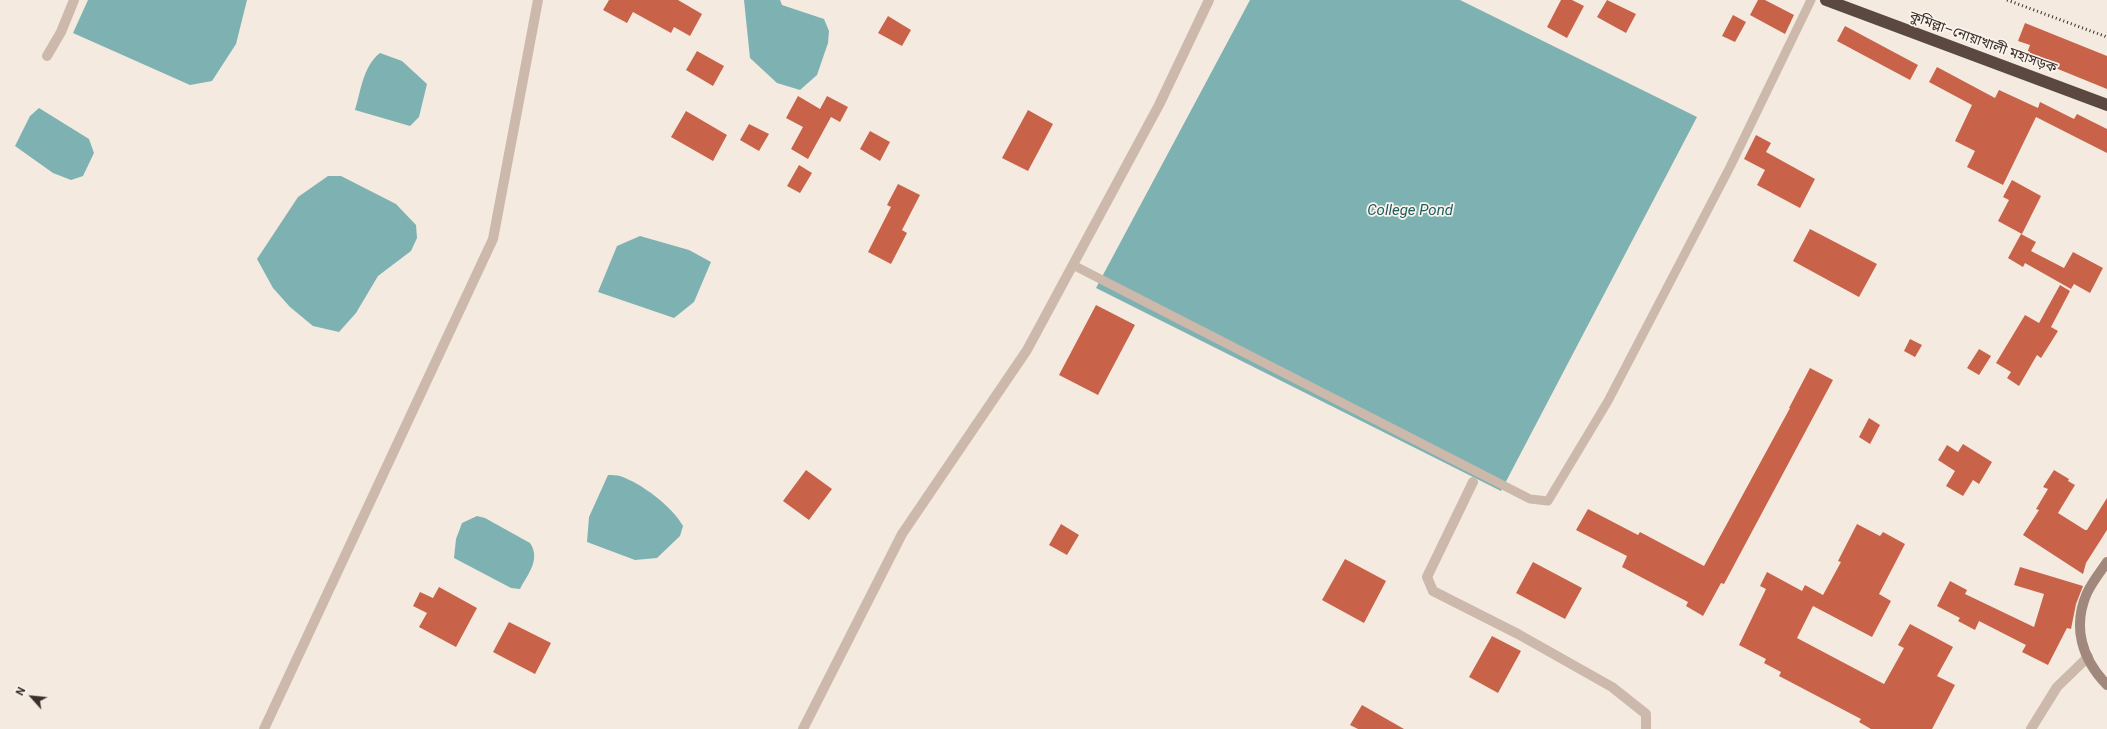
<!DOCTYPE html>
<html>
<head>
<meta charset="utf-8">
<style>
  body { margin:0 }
  #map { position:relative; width:2107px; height:729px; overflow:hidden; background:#f4eae0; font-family:Roboto,sans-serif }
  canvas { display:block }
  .north { position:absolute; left:12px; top:677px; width:40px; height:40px; -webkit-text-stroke:3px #fbf4ed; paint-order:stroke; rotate:297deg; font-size:11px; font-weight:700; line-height:16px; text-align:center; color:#3a2f2a }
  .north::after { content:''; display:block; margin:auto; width:14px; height:18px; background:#3a2f2a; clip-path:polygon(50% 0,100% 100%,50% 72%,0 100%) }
</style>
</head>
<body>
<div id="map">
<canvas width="2107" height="729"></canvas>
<div class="north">N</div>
</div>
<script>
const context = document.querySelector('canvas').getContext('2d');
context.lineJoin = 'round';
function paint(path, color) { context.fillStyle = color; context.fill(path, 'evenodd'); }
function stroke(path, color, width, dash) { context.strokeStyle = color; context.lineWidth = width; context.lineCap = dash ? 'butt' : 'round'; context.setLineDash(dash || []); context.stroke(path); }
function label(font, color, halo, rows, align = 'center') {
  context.font = font + ' Roboto,"Noto Sans Bengali",sans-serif'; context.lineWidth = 3.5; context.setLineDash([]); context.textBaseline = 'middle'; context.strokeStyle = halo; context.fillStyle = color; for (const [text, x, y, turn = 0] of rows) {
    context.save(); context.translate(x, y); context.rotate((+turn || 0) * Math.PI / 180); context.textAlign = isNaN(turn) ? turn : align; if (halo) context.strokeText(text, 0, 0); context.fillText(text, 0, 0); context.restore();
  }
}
paint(new Path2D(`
  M88 0H247L236 44 212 81 190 85 73 33Z
  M744 0H780L782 5 824 19 829 31 828 43 817 75 800 90 777 83 750 58Z
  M1250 0H1460L1697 117 1501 491 1096 288Z
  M380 53 402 61 427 84 419 117 410 126 355 110C361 91 363 66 380 53Z
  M39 108 89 139 94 153 83 176 71 180 53 173 15 146 30 116Z
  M328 176H341L396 204 416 225 417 238 411 251 378 276 356 313 339 332 313 326 290 307 273 288 257 259 298 197Z
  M640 236 689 250 711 262 694 302 674 318 598 292 617 246Z
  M608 475C612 475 617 475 620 476 641 483 673 507 683 526L680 536 657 558 635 560 587 542 589 517Z
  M477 516 485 518 530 543C541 559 528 574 520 589L511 588 454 558 456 539 462 523Z`), '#7eb2b2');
paint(new Path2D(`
  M609 0H678L702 14 690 36 674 27 671 33 633 12 627 23 603 10Z
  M1561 0H1572L1584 6 1567 38 1547 27Z
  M1607 0 1636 14 1626 33 1597 17Z
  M1758 0H1765L1794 15 1785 34 1750 15Z
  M1733 15 1746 22 1735 42 1722 36Z
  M888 16 911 30 902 46 878 33Z
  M2025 23 2107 56V89L2026 56 2030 45 2018 41Z
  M1845 26 1918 65 1910 80 1837 41Z
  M697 51 724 66 713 86 686 70Z
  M1937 67 1995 98 1999 90 2038 108 2040 102 2074 119 2077 114 2107 129V153L2036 117 2003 185 1967 167 1975 151 1955 141 1972 105 1929 82Z
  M798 96 820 109 827 96 848 107 840 122 831 117 808 159 791 149 803 127 786 118Z
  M1028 110 1053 124 1028 171 1002 158Z
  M686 111 727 135 713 161 671 137Z
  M749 124 769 134 759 151 740 140Z
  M870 131 890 142 880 161 860 149Z
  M1756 135 1771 143 1766 152 1815 179 1800 208 1757 185 1765 170 1744 159Z
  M799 165 812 173 800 193 787 186Z
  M2012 180 2041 196 2022 234 1998 221 2009 200 2003 197Z
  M898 184 920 195 902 230 907 233 891 264 868 252 891 207 887 205Z
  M1810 229 1877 264 1859 297 1793 261Z
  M2021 234 2036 242 2031 251 2064 268 2073 252 2103 268 2090 293 2074 284 2071 289 2025 263 2023 267 2008 258Z
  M2060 285 2070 291 2051 327 2058 331 2041 358 2037 355 2019 386 2007 378 2011 372 1996 363 2025 315 2039 323Z
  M1096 305 1135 325 1098 395 1059 375Z
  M1910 339 1922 345 1915 357 1904 351Z
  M1979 349 1991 356 1979 375 1967 368Z
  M1810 368 1833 380 1724 584 1721 583 1703 616 1686 606 1688 602 1622 567 1627 556 1576 530 1588 509 1638 535 1640 532 1704 566 1790 408H1789Z
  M1869 418 1880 425 1870 444 1859 437Z
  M1963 444 1992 462 1979 484 1973 480 1963 496 1946 486 1955 471 1938 460 1947 445 1958 452Z
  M806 470 832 489 809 520 783 501Z
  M2054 470 2069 479 2068 481 2075 485 2058 513 2085 530H2087L2107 498V530L2086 563 2083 574 2023 535 2039 510 2036 509 2048 489 2043 487Z
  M1061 524 1079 535 1067 555 1049 545Z
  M1857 524 1880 536 1883 532 1905 544 1879 594 1891 601 1872 637 1813 606 1797 638 1884 684 1904 648 1898 645 1910 624 1953 647 1937 676 1955 685 1932 729H1871L1859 722 1861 719 1779 676 1781 672 1764 663 1766 659 1739 645 1766 589 1760 586 1767 572 1802 591 1805 585 1823 595 1841 562 1838 561Z
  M1345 559 1386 581 1364 623 1322 600Z
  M1533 562 1582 588 1565 619 1516 593Z
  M2020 567 2083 586 2076 604 2071 629 2067 628 2048 665 2022 652 2026 645 1979 621 1975 630 1958 621 1960 618 1937 606 1950 581 1967 590 1965 594 2034 627 2044 594 2014 585Z
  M439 587 477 608 456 647 419 627 427 613 413 606 420 592 433 598Z
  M509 622 551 643 535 674 493 652Z
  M1492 636 1521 651 1498 693 1469 677Z
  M1362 705 1404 729H1358L1350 725Z`), '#c86349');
stroke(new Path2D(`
  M1073 265 1530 499 1548 501 1608 401 1730 167 1811 0`), '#cdb9ab', 9);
stroke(new Path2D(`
  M47 56 61 32 74 0
  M1473 482 1427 577 1433 591 1518 634 1612 687 1646 714V729
  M264 729 493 239 538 0
  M803 729 902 534 1027 350 1159 105 1209 0
  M2031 729 2057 687 2088 657`), '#cdb9ab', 10);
stroke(new Path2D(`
  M2107 562C2101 571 2092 582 2087 593 2072 627 2082 659 2107 685`), '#a1887c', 10);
stroke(new Path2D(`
  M1826 0 2107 105`), '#5b4841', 12);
stroke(new Path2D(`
  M2007 0 2107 37`), '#3a2f2a', 3, [1, 3]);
label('14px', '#3a2f2a', '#fbf4ed', [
  ["কুমিল্লা–নোয়াখালী মহাসড়ক",1983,43,20]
]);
label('italic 15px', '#1e5c5d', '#fbf4ed', [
  ["College Pond",1410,211]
]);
</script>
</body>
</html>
